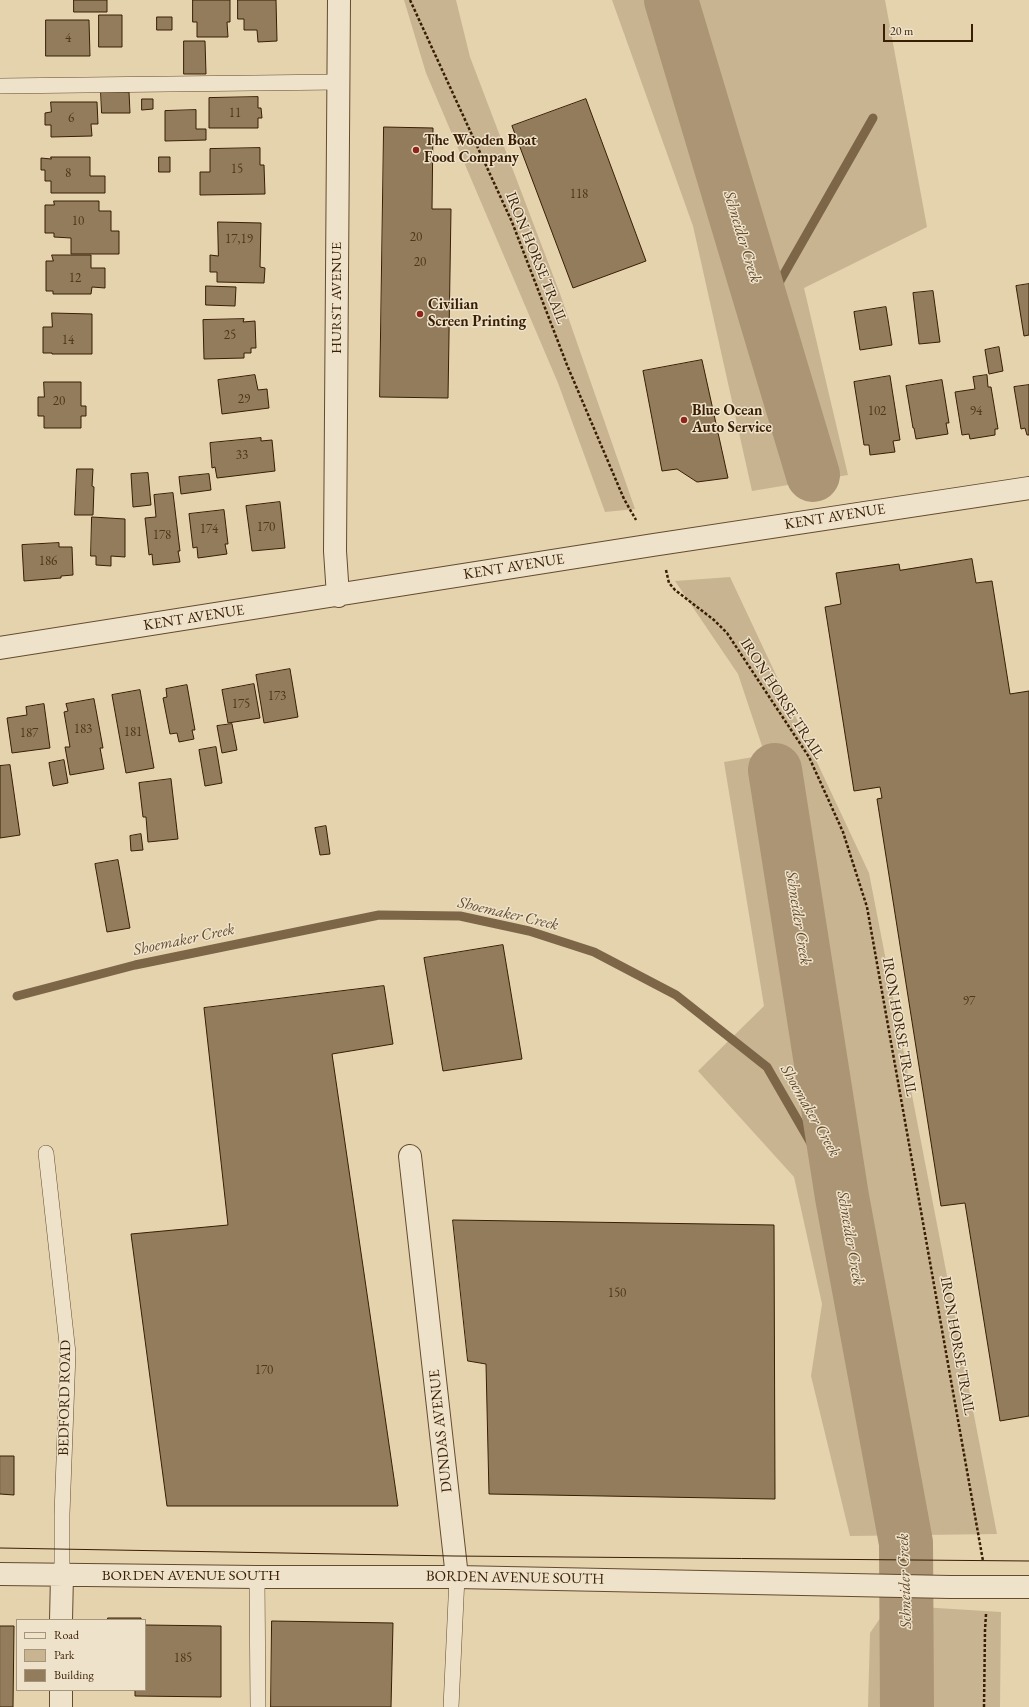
<!DOCTYPE html>
<html>
<head>
<meta charset="utf-8">
<style>
  body { margin:0 }
  #map { position:relative; width:1029px; height:1707px; overflow:hidden; background:#e5d3ae; font-family:"EB Garamond",serif }
  canvas { display:block }
  .legend { position:absolute; left:16px; top:1619px; width:130px; height:72px; box-sizing:border-box; background:#eee2ca; border:1px solid #a6947b; margin:0; padding:5px 7px; list-style:none; font-size:12px; color:#391e04 }
  .legend li { display:flex; align-items:center; gap:8px; height:20px }
  .legend b { width:20px; border:1px solid #a6947b }
  .scale { position:absolute; left:883px; top:24px; width:90px; height:18px; box-sizing:border-box; border:2px solid #391e04; border-top:0; padding-left:5px; font-size:12px; line-height:14px; white-space:nowrap; color:#391e04; -webkit-text-stroke:3px #eee2ca; paint-order:stroke }
</style>
</head>
<body>
<div id="map">
<canvas width="1029" height="1707"></canvas>
<ul class="legend">
<li><b style="height:5px;background:#eee2ca"></b>Road</li>
<li><b style="height:11px;background:#c8b491"></b>Park</li>
<li><b style="height:11px;background:#927c5c"></b>Building</li>
</ul>
<div class="scale">20 m</div>
</div>
<script>
const context = document.querySelector('canvas').getContext('2d');
context.lineJoin = 'round';
function paint(path, color) { context.fillStyle = color; context.fill(path, 'evenodd'); }
function stroke(path, color, width, dash) { context.strokeStyle = color; context.lineWidth = width; context.lineCap = dash ? 'butt' : 'round'; context.setLineDash(dash || []); context.stroke(path); }
function label(font, color, halo, rows, align = 'center') {
  context.font = font + ' "EB Garamond",serif'; context.lineWidth = 3; context.setLineDash([]); context.textBaseline = 'middle'; context.strokeStyle = halo; context.fillStyle = color; for (const [text, x, y, turn = 0] of rows) {
    context.save(); context.translate(x, y); context.rotate((+turn || 0) * Math.PI / 180); context.textAlign = isNaN(turn) ? turn : align; if (halo) context.strokeText(text, 0, 0); context.fillText(text, 0, 0); context.restore();
  }
}
paint(new Path2D(`
  M404 0H456L470 57 559 291 635 509 605 512 558 383 426 73Z
  M612 0H885L927 227 804 288 848 475 752 491 693 226Z
  M730 577 869 873 997 1534 850 1536 811 1376 822 1304 794 1177 698 1071 764 1006 724 762 765 755 738 674 675 581Z
  M889 1605 1001 1612 1000 1707H868L870 1633Z`), '#c8b491');
stroke(new Path2D(`
  M764 309 873 118
  M17 996 135 965 379 915 460 916 529 931 594 952 676 995 767 1067 842 1197`), '#7d6547', 9);
stroke(new Path2D(`
  M671 0 813 475
  M775 770 842 1197 906 1543 907 1707`), '#ab9574', 54);
const building = new Path2D(`
  M74 0H107V12H74Z
  M193 0H230V22H227L228 37H197V22H193Z
  M238 0H276L277 41 258 42 257 30H244V19H238Z
  M99 15H122V47H99Z
  M157 17H172V30H157Z
  M46 20H89L90 56H46Z
  M184 41H205L206 74H184Z
  M101 92H129L130 113H102Z
  M258 97V108H261L262 118H258V128H209V98Z
  M142 99H153V109L142 110Z
  M586 99 646 261 573 288 512 126Z
  M51 102H97L98 124H91L92 136 51 137V125H45V113L51 112Z
  M196 110V129H206V140L165 141V111Z
  M384 127 433 128 432 209H451L448 398 380 397Z
  M260 148V165H264L265 194 200 195V172H210V149Z
  M51 157H90V176H105V193H51V181H45V170H41V158L51 159Z
  M159 157H170V172H159Z
  M54 201H99V211H111V231H119V254H71V238L54 237V233H45V205H54Z
  M218 222 261 223 260 267 265 268 264 283 217 282V272H210V255L218 256Z
  M52 255H91V268H105V288L92 287 91 294H53V291H46V261H53Z
  M1029 284V335L1024 336 1016 286Z
  M206 286 236 287 235 306 206 305Z
  M933 291 940 342 919 344 913 293Z
  M886 307 892 345 860 350 854 312Z
  M52 313 92 314V354H52V353H43V327H52Z
  M244 319 243 322 255 321 256 348H251V353H244V358L204 359 203 320Z
  M999 347 1003 371 989 374 985 350Z
  M702 360 728 478 697 482 677 469 662 471 643 371Z
  M255 375 258 390 267 389 269 408 222 414 218 380Z
  M987 375 988 387H991L998 429H995V435L970 439 969 434 962 435 955 392 975 389 973 377Z
  M890 376 900 440 893 441 895 452 870 455 869 445H864L854 382Z
  M942 380 949 423H946L948 434 916 439 914 428H913L906 386Z
  M44 382H81V406H86V416H81V428H44V416H38V397H44Z
  M1029 385V435H1027L1025 428 1021 429 1014 387Z
  M261 438V441L272 440 275 471 217 478 215 467 212 468 210 443Z
  M77 469H93L92 486 94 487 93 515H75Z
  M148 473 151 505 133 507 131 474Z
  M209 474 211 490 181 494 179 477Z
  M173 493 180 551H178L180 562 153 565 152 554 149 555 145 518 156 517 154 495Z
  M280 502 285 548 252 551 246 506Z
  M224 510 228 544H225L227 554 198 558 197 547 193 548 189 514Z
  M92 517 125 519V557L111 556V566L96 565V556H91Z
  M59 543V547H72L73 575 61 576V578L24 581 22 545Z
  M972 559 976 583 992 581 1010 694 1029 691V1416L1000 1421 965 1203 941 1206 877 799 882 798 880 787 854 791 825 607 841 604 836 573 899 564 900 570Z
  M290 669 298 717 264 723 256 675Z
  M254 684 260 718 228 723 222 690Z
  M187 685 195 730H192L194 739 179 742 177 733 170 734 163 698 167 697 166 689Z
  M140 690 154 768 126 773 112 695Z
  M94 699 103 748H100L104 769 70 775 65 747H70L64 712 68 711 66 704Z
  M44 704 50 748 12 753 7 718 27 715 26 707Z
  M232 724 237 750 222 753 217 726Z
  M216 747 222 783 205 786 199 750Z
  M64 760 68 783 53 786 49 763Z
  M10 765 20 835 0 838V766Z
  M171 779 178 839 148 842 146 817H143L139 783Z
  M326 826 330 854 320 855 315 828Z
  M141 834 143 850 131 851 130 836Z
  M118 860 130 928 107 932 95 864Z
  M503 945 522 1059 443 1071 424 958Z
  M384 986 393 1044 332 1054 398 1506H167L131 1234 228 1225 204 1008Z
  M453 1220 774 1225 775 1499 489 1494 486 1364 468 1361Z
  M0 1456H14V1495L0 1494Z
  M108 1618H141V1620H108Z
  M272 1621 393 1623 391 1707H271Z
  M145 1625 221 1626V1697L135 1696V1690H145Z
  M0 1626H14L13 1707H0Z`);
paint(building, '#927c5c');
stroke(building, '#391e04', 1);
const lane = new Path2D(`
  M0 86 339 82
  M46 1153 68 1353 62 1514V1575
  M257 1577 258 1707
  M451 1707 457 1577`);
const street = new Path2D(`
  M338 596 335 551 339 0
  M0 648 653 545 1029 488
  M410 1156 457 1577
  M0 1574 257 1577H457L950 1587H1029
  M61 1620 62 1575
  M61 1707V1690`);
stroke(lane, '#644b2e', 16);
stroke(street, '#644b2e', 24);
stroke(new Path2D(`
  M410 0 512 222 567 365 624 499 636 520
  M666 570 669 583 675 590 714 620 727 633 809 757 843 832 867 907 983 1561
  M984 1707 985 1630 986 1614`), '#391e04', 2.5, [3, 2]);
stroke(lane, '#eee2ca', 15);
stroke(street, '#eee2ca', 22);
stroke(new Path2D(`
  M0 1548 454 1556 1029 1561`), '#391e04', 1);
for (const [x, y, r, color] of [
  [416,150,4,"#8f2418"],
  [420,314,4,"#8f2418"],
  [684,420,4,"#8f2418"]
]) { const dot = new Path2D(); dot.arc(x, y, r, 0, 2 * Math.PI); context.fillStyle = color; context.fill(dot); stroke(dot, '#eee2ca', 1.5); }
label('13px', '#4f361a', null, [
  ["4",68,38],
  ["11",235,113],
  ["6",71,118],
  ["15",237,169],
  ["8",68,173],
  ["118",579,194],
  ["10",78,221],
  ["20",416,237],
  ["17,19",239,239],
  ["20",420,262],
  ["12",75,278],
  ["25",230,335],
  ["14",68,340],
  ["29",244,399],
  ["20",59,401],
  ["102",877,411],
  ["94",976,411],
  ["33",242,455],
  ["170",266,527],
  ["174",209,529],
  ["178",162,535],
  ["186",48,561],
  ["173",277,696],
  ["175",241,704],
  ["183",83,729],
  ["181",133,732],
  ["187",29,733],
  ["97",969,1001],
  ["150",617,1293],
  ["170",264,1370],
  ["185",183,1658]
]);
label('bold 15px', '#391e04', '#eee2ca', [
  ["The Wooden Boat",424,141],
  ["Food Company",424,158],
  ["Civilian",428,305],
  ["Screen Printing",428,322],
  ["Blue Ocean",692,411],
  ["Auto Service",692,428]
], 'left');
label('15px', '#391e04', '#eee2ca', [
  ["IRON HORSE TRAIL",536,258,68],
  ["HURST AVENUE",337,298,-90],
  ["KENT AVENUE",835,517,-9],
  ["KENT AVENUE",514,567,-9],
  ["KENT AVENUE",194,618,-9],
  ["IRON HORSE TRAIL",782,699,57],
  ["IRON HORSE TRAIL",899,1027,80],
  ["IRON HORSE TRAIL",957,1346,80],
  ["BEDFORD ROAD",65,1398,-89],
  ["DUNDAS AVENUE",441,1431,-96],
  ["BORDEN AVENUE SOUTH",191,1576],
  ["BORDEN AVENUE SOUTH",515,1578,1]
]);
label('italic 16px', '#61482b', '#eee2ca', [
  ["Schneider Creek",742,237,73],
  ["Shoemaker Creek",508,914,13],
  ["Schneider Creek",798,918,81],
  ["Shoemaker Creek",184,940,-12],
  ["Shoemaker Creek",810,1111,60],
  ["Schneider Creek",850,1238,80],
  ["Schneider Creek",905,1581,-92]
]);
</script>
</body>
</html>
